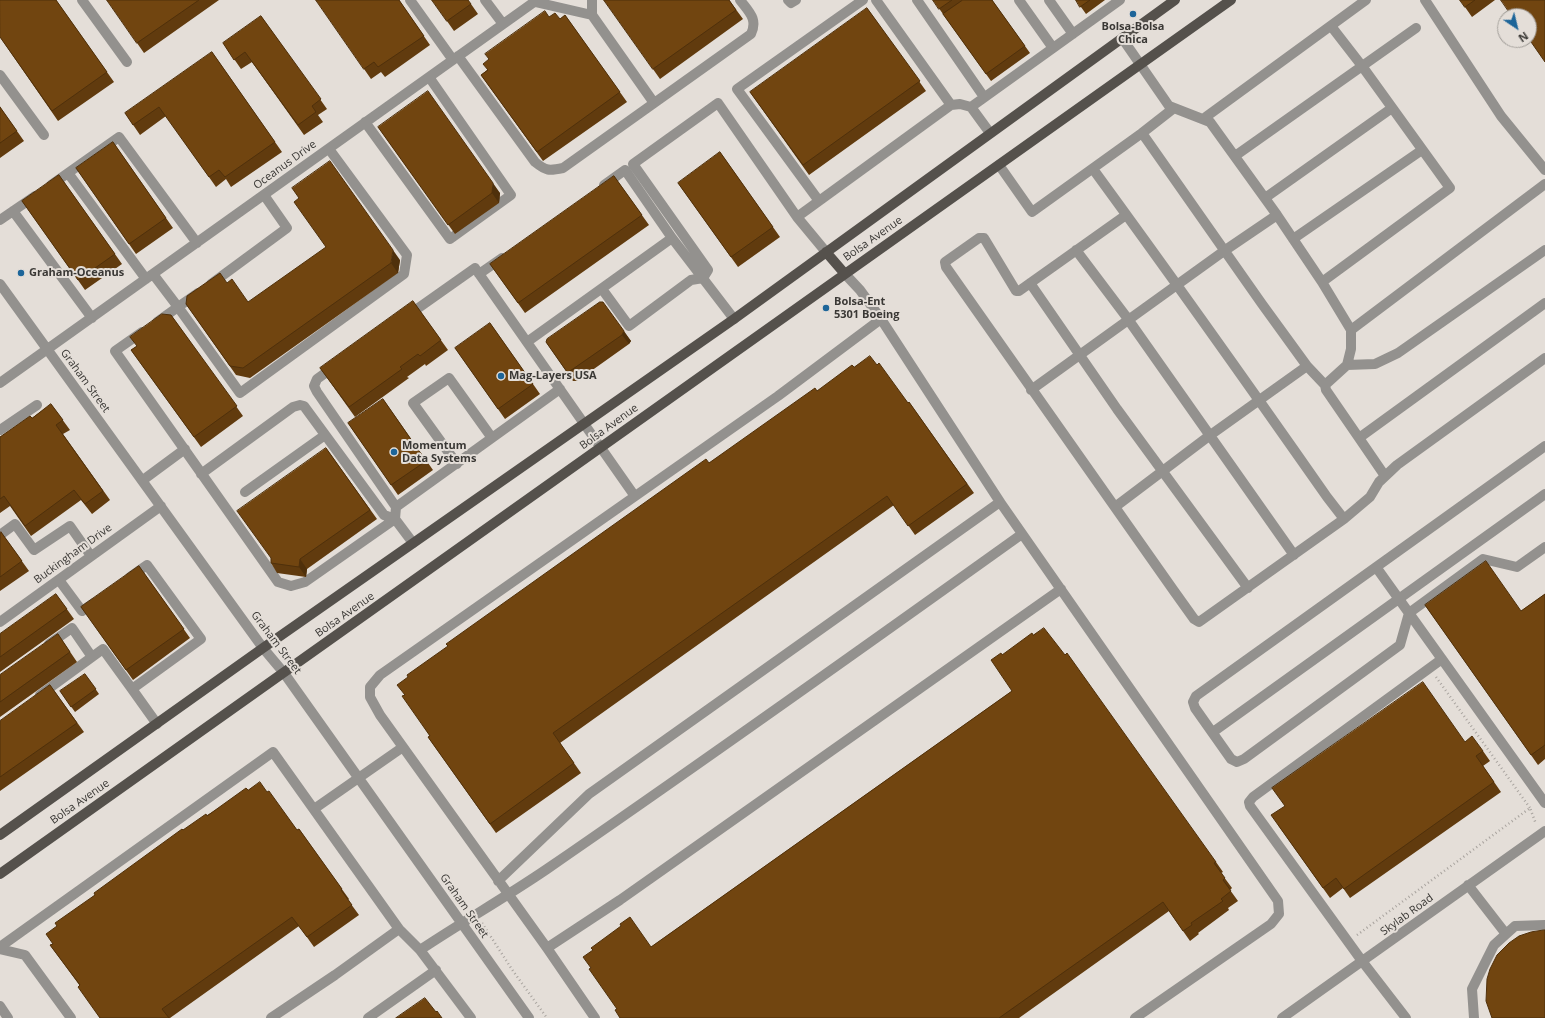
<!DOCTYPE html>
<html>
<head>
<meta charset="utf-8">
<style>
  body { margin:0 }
  #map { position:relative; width:1545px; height:1018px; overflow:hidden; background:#e4ded8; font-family:"Open Sans",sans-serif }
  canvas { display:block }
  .north { position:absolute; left:1497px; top:8px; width:40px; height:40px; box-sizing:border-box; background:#e4ded8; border:1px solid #a09c97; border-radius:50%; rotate:145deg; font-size:11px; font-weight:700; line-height:16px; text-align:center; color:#3a3835 }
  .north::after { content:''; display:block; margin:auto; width:14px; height:18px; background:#1d6599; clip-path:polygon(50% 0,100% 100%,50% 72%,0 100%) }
</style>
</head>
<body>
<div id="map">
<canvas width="1545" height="1018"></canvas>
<div class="north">N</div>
</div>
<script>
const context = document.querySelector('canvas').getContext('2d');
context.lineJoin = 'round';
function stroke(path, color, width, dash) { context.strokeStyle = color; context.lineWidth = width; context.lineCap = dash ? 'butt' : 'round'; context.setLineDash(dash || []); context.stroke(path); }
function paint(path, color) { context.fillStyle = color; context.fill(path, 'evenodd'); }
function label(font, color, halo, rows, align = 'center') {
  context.font = font + ' "Open Sans",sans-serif'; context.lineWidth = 4; context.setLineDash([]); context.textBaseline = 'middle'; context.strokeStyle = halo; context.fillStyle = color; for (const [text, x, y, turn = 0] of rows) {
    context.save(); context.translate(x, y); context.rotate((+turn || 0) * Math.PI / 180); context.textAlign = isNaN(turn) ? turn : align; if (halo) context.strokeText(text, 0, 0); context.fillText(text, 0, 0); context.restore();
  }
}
stroke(new Path2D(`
  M1436 677 1530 808
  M482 923 513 971 547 1018
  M1357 935 1530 808 1536 824`), '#a8a39e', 2.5, [1, 3]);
stroke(new Path2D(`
  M82 0 127 62
  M410 0 453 60
  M485 0 503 24
  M592 0V15L654 103
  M788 0 791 3 796 0
  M876 0 951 105
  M917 0 984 97
  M1019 0 1053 48
  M1049 0 1073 34
  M1425 0 1501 116 1545 170
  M535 2 592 15
  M1331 26 1362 66 1450 188 1322 282 1351 330V349L1347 365 1325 385 1326 390 1359 438 1545 303
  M1122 38 1169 106 1210 122 1277 215 1322 282
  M458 56 535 162C546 171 549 171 563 168L751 34C758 19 749 12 740 0
  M0 75 44 135
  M971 107 1120 0
  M1174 108 1142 133 1262 304 1307 366 1325 385
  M1203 119 1366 0
  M365 122 450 239 511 195 429 77
  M1235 156 1416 28
  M999 165 1032 212 1142 133
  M1093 169C1172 277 1250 387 1327 497L1344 519 1199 622 1194 619 1174 591 946 267 945 262 979 238H984L1016 291H1019L1126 215
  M68 173 146 279
  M51 185 119 137 197 243
  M604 185 625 170 672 238 734 319
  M1265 198 1392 108
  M819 201 737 89 863 0
  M13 211 92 318
  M797 217 951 105 960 104 971 107 990 133
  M0 220 35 196
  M1293 239 1422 150
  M1076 250 1125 315 1294 555
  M153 274 178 307 157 322
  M479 274 502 258
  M845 274 860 290 881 319 1000 502 1278 901 1279 914 1271 924 1135 1018
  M1030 283 1117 409 1248 588
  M0 284 263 648 284 673 529 1018
  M211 284 287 228 264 195
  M602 289 629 326 691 280 703 278 708 270 633 164 718 103 797 217 826 252
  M198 293 178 307 240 393 404 274 407 255 329 149
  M407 316 475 268 634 495
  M1351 330 1545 184
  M142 332 115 351 278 582 291 586 305 582 395 519
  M527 342 672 238
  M1347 365 1375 364 1398 353 1545 250
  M335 366 317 379 314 386 317 392 396 507 395 519 413 543
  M0 383 537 0
  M1031 390 1224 251 1277 215
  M0 430 37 405
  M1359 438 1385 476
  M1545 446 1196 696 1193 702 1195 708 1231 759 1237 762 1244 759 1400 645 1409 613 1483 559 1517 567 1545 547
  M457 464 413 403 449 378 492 438
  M201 474 293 407 300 405 304 406 384 515 395 519
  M143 480 185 449
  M245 492 325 435
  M396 507 560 389
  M1115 507 1209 436 1307 366
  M1344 519 1370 497 1379 482 1397 465 1545 358
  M0 535 15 524 34 550 70 526 91 556
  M1376 567 1545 803
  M130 577 147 565 201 639 132 689 157 724
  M59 580 82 611 94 603
  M0 622 161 506
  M49 644 72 628 92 657
  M40 695 103 649 132 689
  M1213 732 1545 494
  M314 809 403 747
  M498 881 589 794 1000 502
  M1468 885 1506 934
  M0 947 273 752 399 929 420 950 471 1018
  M547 948 620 900 1061 589
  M0 949 25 955 71 1018
  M420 950C462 922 506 897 547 869 707 759 864 647 1022 534
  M0 1006 8 1018
  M271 1018 335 975 399 929
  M368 1018 436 970
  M595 1018 547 948 380 715 370 697V687L380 675 778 396 881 319
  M1282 1018 1545 831
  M1406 1018 1362 961 1250 806 1249 802 1253 797 1442 659
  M1474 1018 1472 989 1494 945 1515 926 1545 925`), '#93918e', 10);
stroke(new Path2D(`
  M826 252 845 274
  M0 835 263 648 734 319 1175 0
  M0 874 1231 0`), '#55514c', 10);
paint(new Path2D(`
  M56 0 114 82 58 121 0 37Z
  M107 0H219L144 53Z
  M316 0H399L430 45 385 77 381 72 371 79Z
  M432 0 471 4 478 14 454 31Z
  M604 0H729L743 19 660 79Z
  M933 0H992L1030 53 991 81Z
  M1076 0H1105L1086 14Z
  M1460 0H1495L1472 17Z
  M867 8 926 91 809 175 750 92Z
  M565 15 627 102 543 161 481 75 487 70 489 59 549 17 560 19Z
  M261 16 327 109 318 115 323 122 304 135 252 62 241 69 223 43Z
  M212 52 282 152 231 187 226 179 216 187 166 116 140 135 125 113Z
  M0 107 24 141 0 158Z
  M378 127 500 193 499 203 455 234Z
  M113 142 173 228 136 254 76 168Z
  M720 152 780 237 738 267 678 183Z
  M59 175 122 264 85 290 22 201Z
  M614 176 649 225 525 313 490 264Z
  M400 260 398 273 250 378 236 375 186 304 227 283 248 302Z
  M413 301 448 350 426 366 425 364 407 377 409 378 355 417 320 368Z
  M600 302 631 341 629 344 577 381H573L546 342Z
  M171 315 243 416 201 447 131 350 137 346Z
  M490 323 540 394 505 419 455 348Z
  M877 365 908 403 909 402 974 493 915 535 894 505 560 743 581 773 496 833 428 737 430 736 404 695 709 463 817 391 854 367Z
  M383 399 433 470 398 495 348 423Z
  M51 404 70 430 63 434 110 500 92 514 81 500 31 536 10 506 0 513V437L32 418Z
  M326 448 377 519 307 569 306 577 277 573 271 563Z
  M1 532 29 571 0 591V533Z
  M139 566 190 638 133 680 81 607Z
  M56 594 74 619 0 672V634Z
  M1545 594V759L1538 765 1425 605 1521 611Z
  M58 634 77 662 0 717V675Z
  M1002 655 1216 862 1223 872 1221 873 1232 888 1230 890 1238 901 1228 908 1229 910 1198 933 1199 934 1190 941 1169 911 1019 1018H620L617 1009 651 947 1012 691Z
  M85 674 99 694 75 712 60 691Z
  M50 685 84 732 0 791V721Z
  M1465 742 1483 751 1490 761 1483 766 1501 792 1350 898 1343 888 1330 898 1278 825 1285 806Z
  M248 790 267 792 297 830 299 829 349 899 348 900 359 915 314 947 299 926 170 1018H100L80 986 50 945 53 944 57 926 95 895 183 830Z`), '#613b0e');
paint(new Path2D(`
  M493 183 500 193 499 203 492 193Z
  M393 250 400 260 398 273 391 263Z
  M624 331 631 341 629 344 622 335Z
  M300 559 307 569 306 577 299 567Z`), '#4f300b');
const building = new Path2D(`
  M0 0H56L107 72 52 111 0 37Z
  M107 0H199L137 43Z
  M316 0H399L424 36 378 67 374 62 364 69Z
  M432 0H468L471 4 447 21Z
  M604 0H729L736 10 653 69Z
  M933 0H952L939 9Z
  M963 0H992L1025 46 986 74 943 14Z
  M1076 0H1090L1080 7Z
  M1460 0H1475L1465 7Z
  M1501 0H1545V62L1529 39V16H1512Z
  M867 8 920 81 803 165 750 92Z
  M545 11 549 17 555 13 560 19 565 15 620 92 537 152 481 75 488 70 483 64 489 59 485 54Z
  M261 16 321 99 312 106 316 112 298 125 245 52 234 60 223 43Z
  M212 52 275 142 225 177 219 170 209 177 159 107 133 125 125 113Z
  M428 91 493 183 492 193 448 225 378 127Z
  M0 107 17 131 0 143Z
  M113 142 166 218 129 244 76 168Z
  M720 152 773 227 731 257 678 183Z
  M330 161 393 250 391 263 243 368 230 366 186 304 187 296 220 273 227 283 232 279 248 302 326 247 294 202 299 198 292 188Z
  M59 175 115 254 78 280 22 201Z
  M614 176 642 215 518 303 490 264Z
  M413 301 441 340 420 356 418 354 400 367 402 369 349 407 320 368Z
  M600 302H603L624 331 622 335 570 371 567 372 546 342 547 339Z
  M162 314 171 315 237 406 194 437 131 350 137 346 130 337Z
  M490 323 533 384 498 409 455 348Z
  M870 356 877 365 879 363 908 403 909 402 967 484 908 526 887 496 553 733 574 763 490 824 428 737 430 736 402 696 405 695 397 685 408 677 407 675 448 646 446 644 706 459 709 463 815 388 817 391 852 365 854 367Z
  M383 399 426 461 391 485 348 423Z
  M51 404 63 420 56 425 103 491 85 504 74 490 25 526 4 496 0 499V437L30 416 32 418Z
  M326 448 370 510 300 559 299 567 271 563V558L237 511Z
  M1 532 22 561 0 577V533Z
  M1486 561 1521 611 1545 594V745L1531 755 1425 605Z
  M139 566 184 629 126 670 81 607Z
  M56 594 67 609 0 657V634Z
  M1044 628 1065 655 1067 653 1216 862 1214 863 1225 878 1223 880 1231 891 1221 899 1223 901 1191 923 1192 925 1183 931 1163 902 999 1018H620L615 1010 617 1009 589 969 591 968 583 957 593 950 591 948 621 926 620 924 630 917 651 947 1012 691 991 660 1001 653 1002 655 1032 633 1033 635Z
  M58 634 70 652 0 702V675Z
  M85 674 96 689 71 707 60 691Z
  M1423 682 1465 742 1472 736 1483 751 1476 756 1494 782 1344 889 1336 878 1323 888 1271 815 1285 806 1272 788Z
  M50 685 77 723 0 777V721Z
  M260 782 267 792 269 791 297 830 299 829 342 889 341 890 352 905 307 937 292 917 162 1009 169 1018H100L78 987 80 985 50 945 53 944 46 934 57 926 55 923 95 895 94 893 182 829 183 830 206 814 207 816 246 788 248 790Z
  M1544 930H1545V1018H1492L1486 1001 1487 979 1490 969 1497 955 1509 943 1519 936 1531 932Z
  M425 998 436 1012 437 1011 442 1018H396Z`);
paint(building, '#714510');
stroke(building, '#4f300b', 1);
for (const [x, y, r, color] of [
  [1133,14,4,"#1d6599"],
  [21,273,4,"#1d6599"],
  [826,308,4,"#1d6599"],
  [501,376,4,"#1d6599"],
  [394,452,4,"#1d6599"]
]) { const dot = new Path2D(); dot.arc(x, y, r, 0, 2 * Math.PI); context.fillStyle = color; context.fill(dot); stroke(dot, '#e4ded8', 1.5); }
label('bold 11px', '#3a3835', '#e4ded8', [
  ["Bolsa-Bolsa",1133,27,"center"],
  ["Chica",1133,40,"center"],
  ["Graham-Oceanus",29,273],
  ["Bolsa-Ent",834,302],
  ["5301 Boeing",834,315],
  ["Mag-Layers USA",509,376],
  ["Momentum",402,446],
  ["Data Systems",402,459]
], 'left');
label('11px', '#3a3835', '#e4ded8', [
  ["Oceanus Drive",285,165,-36],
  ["Bolsa Avenue",873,239,-35],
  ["Graham Street",85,381,54],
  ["Bolsa Avenue",609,427,-36],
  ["Buckingham Drive",73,554,-36],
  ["Bolsa Avenue",345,615,-35],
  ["Graham Street",276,643,53],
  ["Bolsa Avenue",80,802,-35],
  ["Graham Street",464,906,55],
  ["Skylab Road",1407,915,-36]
]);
</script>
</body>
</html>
